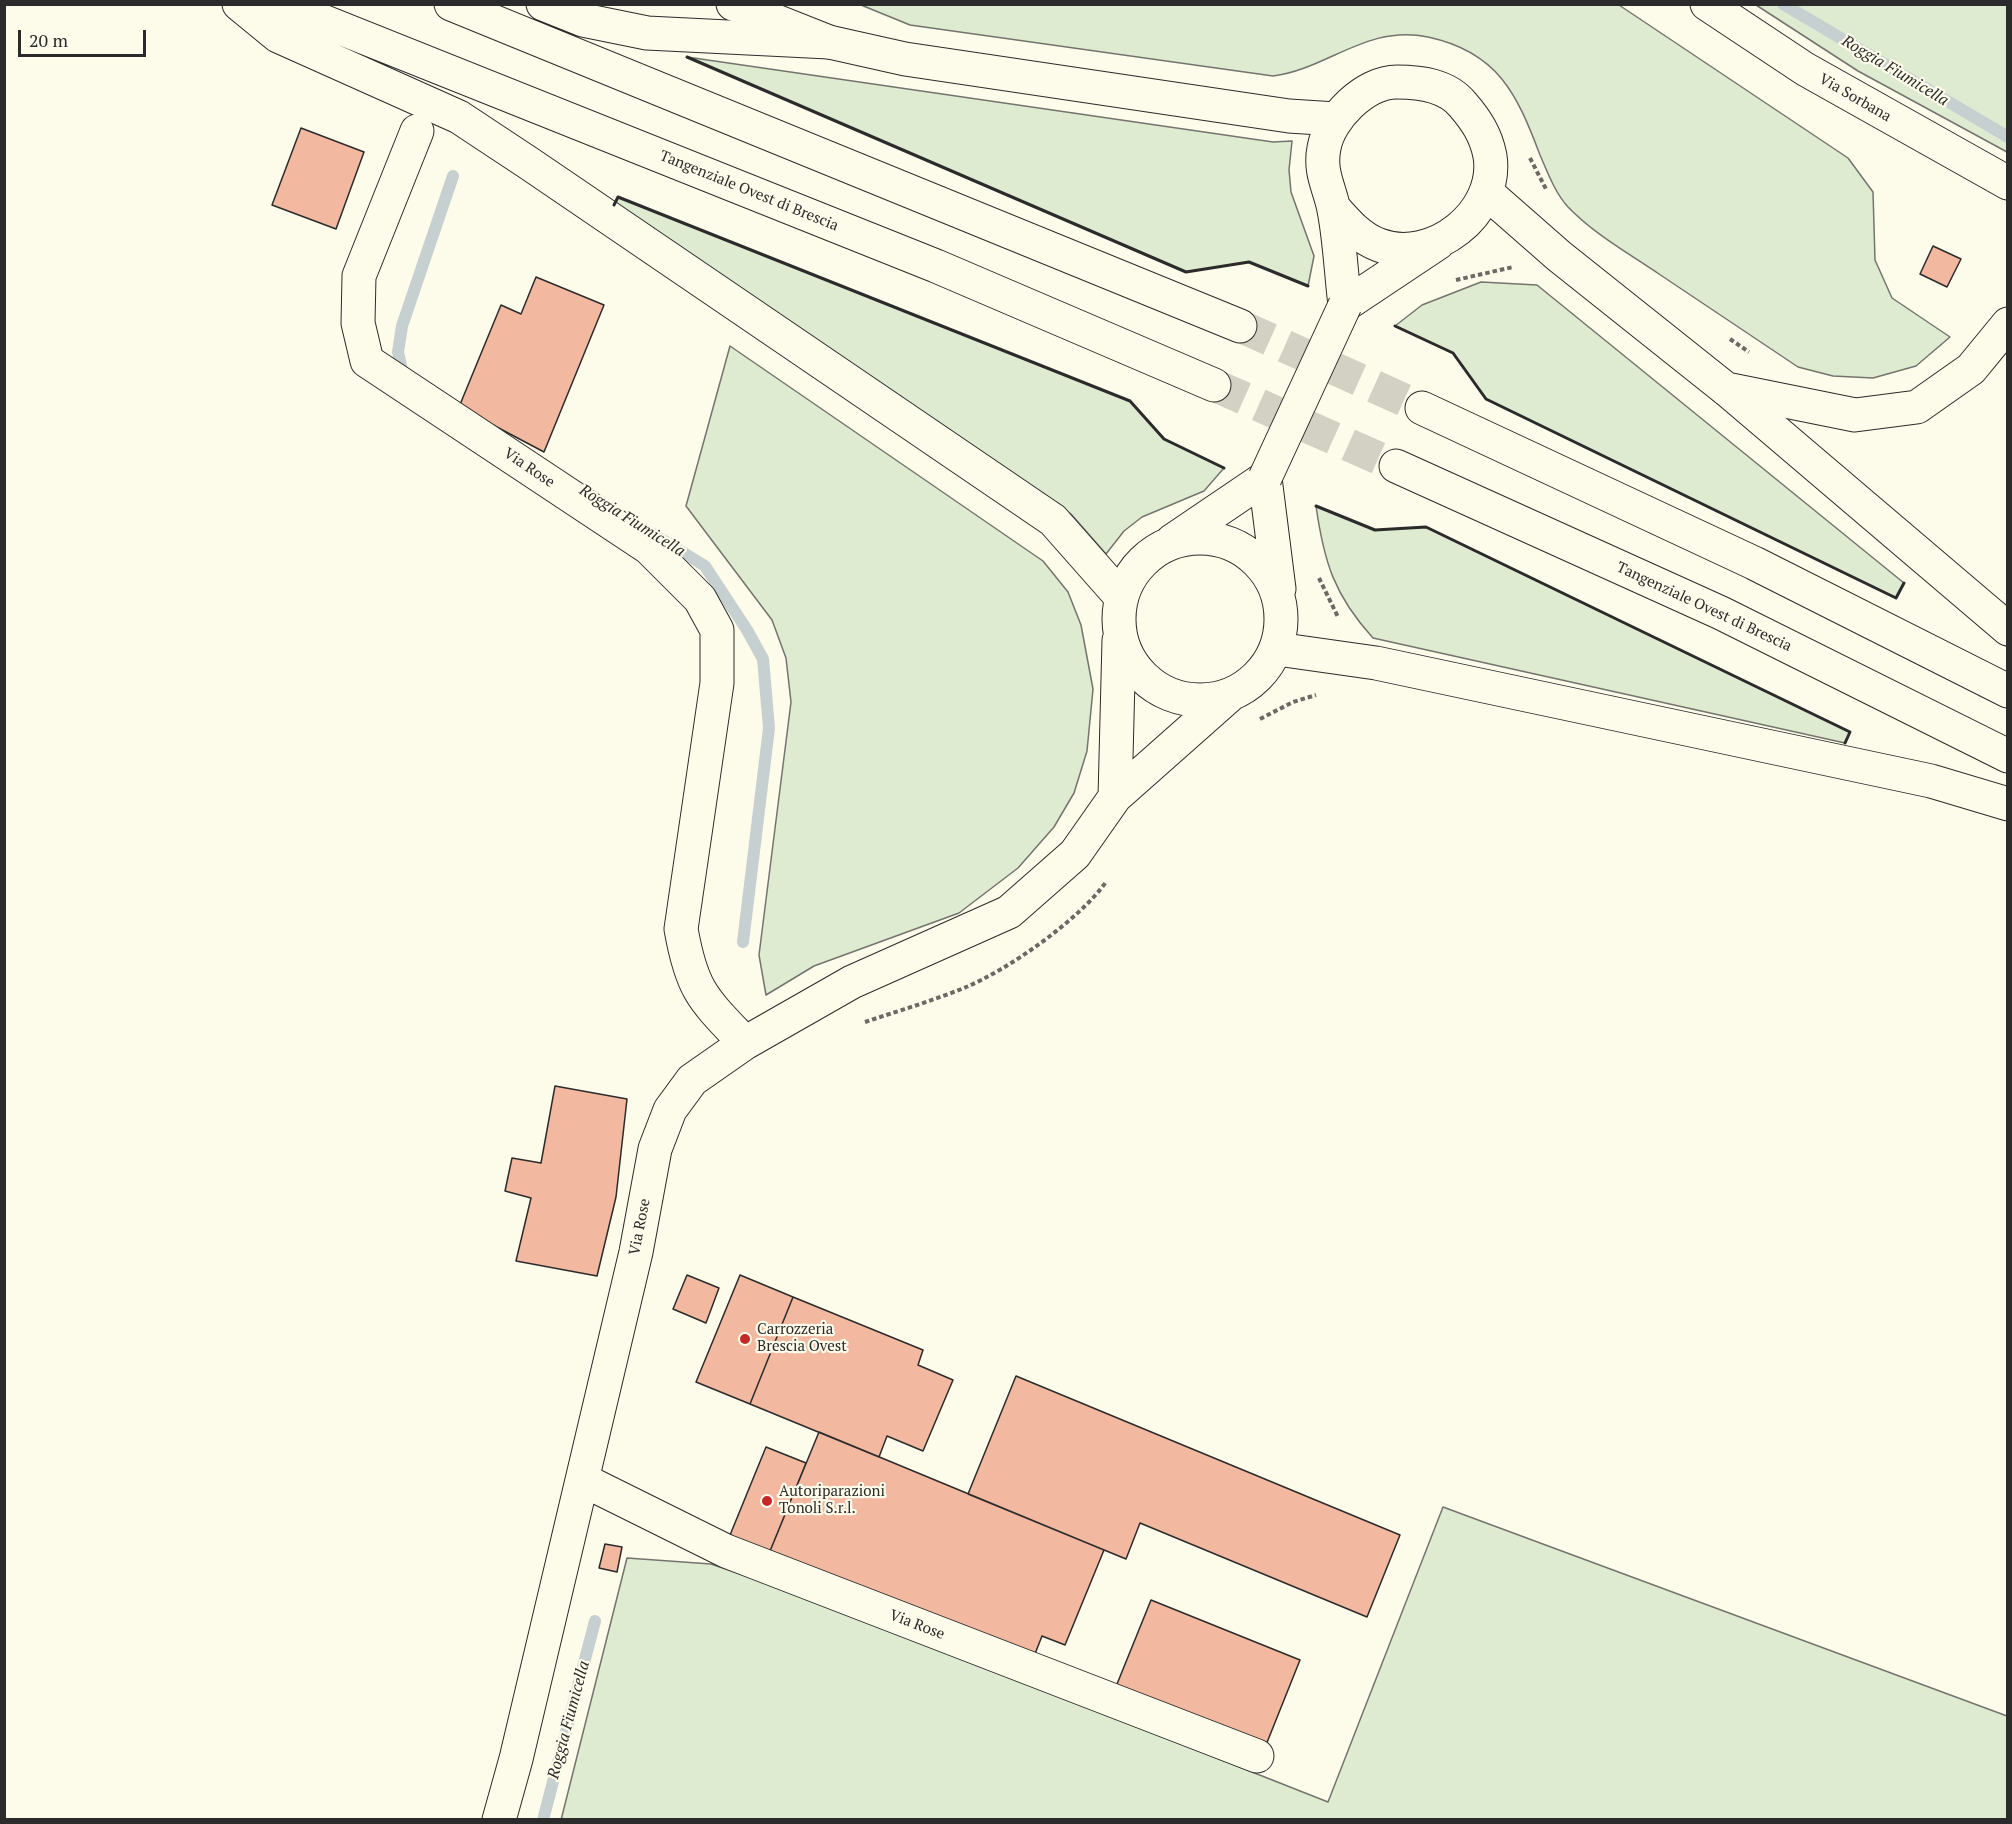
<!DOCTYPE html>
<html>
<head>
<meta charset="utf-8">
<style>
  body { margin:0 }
  #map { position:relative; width:2012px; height:1824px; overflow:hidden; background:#fdfbea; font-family:"PT Serif",serif }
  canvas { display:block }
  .frame { position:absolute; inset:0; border:6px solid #2b2b2b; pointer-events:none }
  .scale { position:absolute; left:18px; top:30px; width:128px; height:27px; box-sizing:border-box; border:3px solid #2b2b2b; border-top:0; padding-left:8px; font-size:18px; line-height:21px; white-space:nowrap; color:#2b2b2b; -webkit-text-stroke:4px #fdfbea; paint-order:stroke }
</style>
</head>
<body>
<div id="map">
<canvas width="2012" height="1824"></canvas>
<div class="frame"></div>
<div class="scale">20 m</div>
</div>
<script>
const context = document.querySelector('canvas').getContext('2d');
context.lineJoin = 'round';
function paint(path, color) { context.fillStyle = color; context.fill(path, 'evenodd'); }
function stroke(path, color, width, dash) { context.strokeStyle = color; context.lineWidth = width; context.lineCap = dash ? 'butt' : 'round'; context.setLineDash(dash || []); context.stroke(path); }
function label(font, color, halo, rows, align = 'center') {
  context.font = font + ' "PT Serif",serif'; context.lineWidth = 4.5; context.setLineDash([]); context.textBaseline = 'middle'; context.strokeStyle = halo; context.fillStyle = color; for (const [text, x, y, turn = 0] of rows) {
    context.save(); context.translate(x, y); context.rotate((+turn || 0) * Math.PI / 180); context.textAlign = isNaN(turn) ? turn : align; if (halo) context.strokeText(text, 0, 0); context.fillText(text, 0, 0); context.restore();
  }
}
const green = new Path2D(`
  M861 5H1619L1848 158 1873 192 1875 260 1892 298 1950 337 1916 366 1873 378 1833 376 1798 367C1752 336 1705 305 1659 274 1628 253 1594 234 1568 207 1555 193 1547 171 1540 155 1517 94 1498 52 1428 37 1367 24 1328 69 1273 76L910 25Z
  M1756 5H2007V152L1858 71Z
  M687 57 1273 142 1292 141 1289 170 1291 192 1314 256 1308 286 1249 262 1186 272Z
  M618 197 1130 401 1164 439 1224 468 1204 491 1142 517 1124 531 1106 554 1071 514 614 205Z
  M1481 282 1537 285 1904 583 1896 598 1486 399 1453 353 1395 326 1422 305Z
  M730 346 1043 561 1068 592 1081 625 1093 689 1087 751 1074 793 1054 827 1018 868 959 913 814 966 766 995 759 955 791 702 786 658 772 620 686 506Z
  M1316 506 1375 530 1426 527 1850 732 1845 743 1373 638C1334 595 1324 562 1316 506Z
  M1443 1507 2007 1716V1819L561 1820 627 1558 711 1564 819 1601 1328 1802Z`);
paint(green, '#deebd1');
stroke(green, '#74746e', 1.5);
stroke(new Path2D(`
  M1783 4 2008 137
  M404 379 398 352 402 326 453 176
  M653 534 705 566 747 630 763 659 769 728 743 942
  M543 1820 595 1621`), '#c7d0d0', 12);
const building = new Path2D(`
  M301 128 364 152 336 229 272 205Z
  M1933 246 1961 259 1947 287 1920 274Z
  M536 277 604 305 544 452 459 407 501 305 521 314Z
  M555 1086 627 1099 616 1197 597 1276 516 1261 531 1198 505 1191 512 1158 541 1163Z
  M687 1275 719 1288 706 1323 673 1309Z
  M740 1275 793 1297 750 1404 696 1382Z
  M793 1297 923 1350 918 1365 953 1380 923 1451 887 1436 879 1457 750 1404Z
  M1016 1376 1400 1535 1367 1617 1140 1523 1126 1559 968 1494Z
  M819 1432 1104 1550 1065 1645 1042 1636 1031 1664 768 1556Z
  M766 1447 806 1463 768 1556 728 1540Z
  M605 1544 622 1547 617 1572 599 1568Z
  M1151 1600 1300 1660 1264 1750 1115 1689Z`);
paint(building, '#f2b8a0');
stroke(building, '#2b2b2b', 1.5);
stroke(new Path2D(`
  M1240 326 1422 408
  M1214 385 1396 466`), '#d3d1c4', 33, [33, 16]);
const street = new Path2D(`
  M733 4 829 42 905 59 1289 116 1336 119
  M1707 4 1805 69 2008 183
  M417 131 359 276 358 323 367 361 649 548 700 599 717 630V683L681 929C692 991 703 999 745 1043
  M1486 192 1559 256 1726 389 1855 415 1917 407 1971 369 2008 324
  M1334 208C1347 223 1360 238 1379 245 1432 265 1499 213 1490 156 1486 135 1476 120 1463 105 1447 85 1420 82 1397 82 1365 82 1329 118 1324 148 1319 173 1330 188 1334 210 1340 241 1341 273 1345 305L1438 243
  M1119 619a81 81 0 1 1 162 0a81 81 0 1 1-162 0Z
  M1172 541 1265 478 1279 589
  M1115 797 1119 640
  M583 1480 726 1551 1257 1756
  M499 1820 516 1759 636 1252 655 1149 670 1110 692 1080 745 1043 852 982 1009 912 1075 854 1115 797 1229 696`);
const highway = new Path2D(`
  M239 4 278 36 459 117 530 164 1053 520 1121 597
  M280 4 936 266 1214 385
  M451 4 1240 326
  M543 4 583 20 647 33 829 42
  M1726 389 2008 629
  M1422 408 1754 563 2008 691
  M1396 466 1721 613 2008 756
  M1277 649 1376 663 1931 781 2008 804`);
stroke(street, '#2b2b2b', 35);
stroke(highway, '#2b2b2b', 35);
stroke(new Path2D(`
  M1530 158 1547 191
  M1456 280 1513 267
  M1730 339 1749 352
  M1319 578 1338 617
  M1260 719 1293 702 1316 695
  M865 1022C898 1011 932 1001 964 988 1008 970 1079 920 1106 882`), '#6a6964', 4, [4.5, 3]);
stroke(street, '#fdfbea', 33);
stroke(highway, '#fdfbea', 33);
const streetBridge = new Path2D(`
  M1265 478 1345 305`);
stroke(streetBridge, '#2b2b2b', 35, []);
stroke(streetBridge, '#fdfbea', 33);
stroke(new Path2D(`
  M687 57 1186 272 1249 262 1308 286
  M614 205 618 197 1130 401 1164 439 1224 468
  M1395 326 1453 353 1486 399 1896 598 1904 583
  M1316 506 1375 530 1426 527 1850 732 1845 743`), '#2b2b2b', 3);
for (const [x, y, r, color] of [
  [745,1339,6,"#c62828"],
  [767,1501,6,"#c62828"]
]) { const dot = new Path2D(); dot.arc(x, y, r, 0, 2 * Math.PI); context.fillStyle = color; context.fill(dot); stroke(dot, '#fdfbea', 2); }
label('15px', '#2b2b2b', '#fdfbea', [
  ["Via Sorbana",1855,98,30],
  ["Tangenziale Ovest di Brescia",749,191,22],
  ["Via Rose",529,468,34],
  ["Tangenziale Ovest di Brescia",1704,607,25],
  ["Via Rose",640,1227,-79],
  ["Via Rose",917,1625,21]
]);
label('15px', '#2b2b2b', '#fdfbea', [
  ["Carrozzeria",757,1330],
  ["Brescia Ovest",757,1347],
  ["Autoriparazioni",779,1492],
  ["Tonoli S.r.l.",779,1509]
], 'left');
label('italic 16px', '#2b2b2b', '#fdfbea', [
  ["Roggia Fiumicella",1895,71,31],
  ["Roggia Fiumicella",632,521,32],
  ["Roggia Fiumicella",569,1720,-75]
]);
</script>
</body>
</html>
